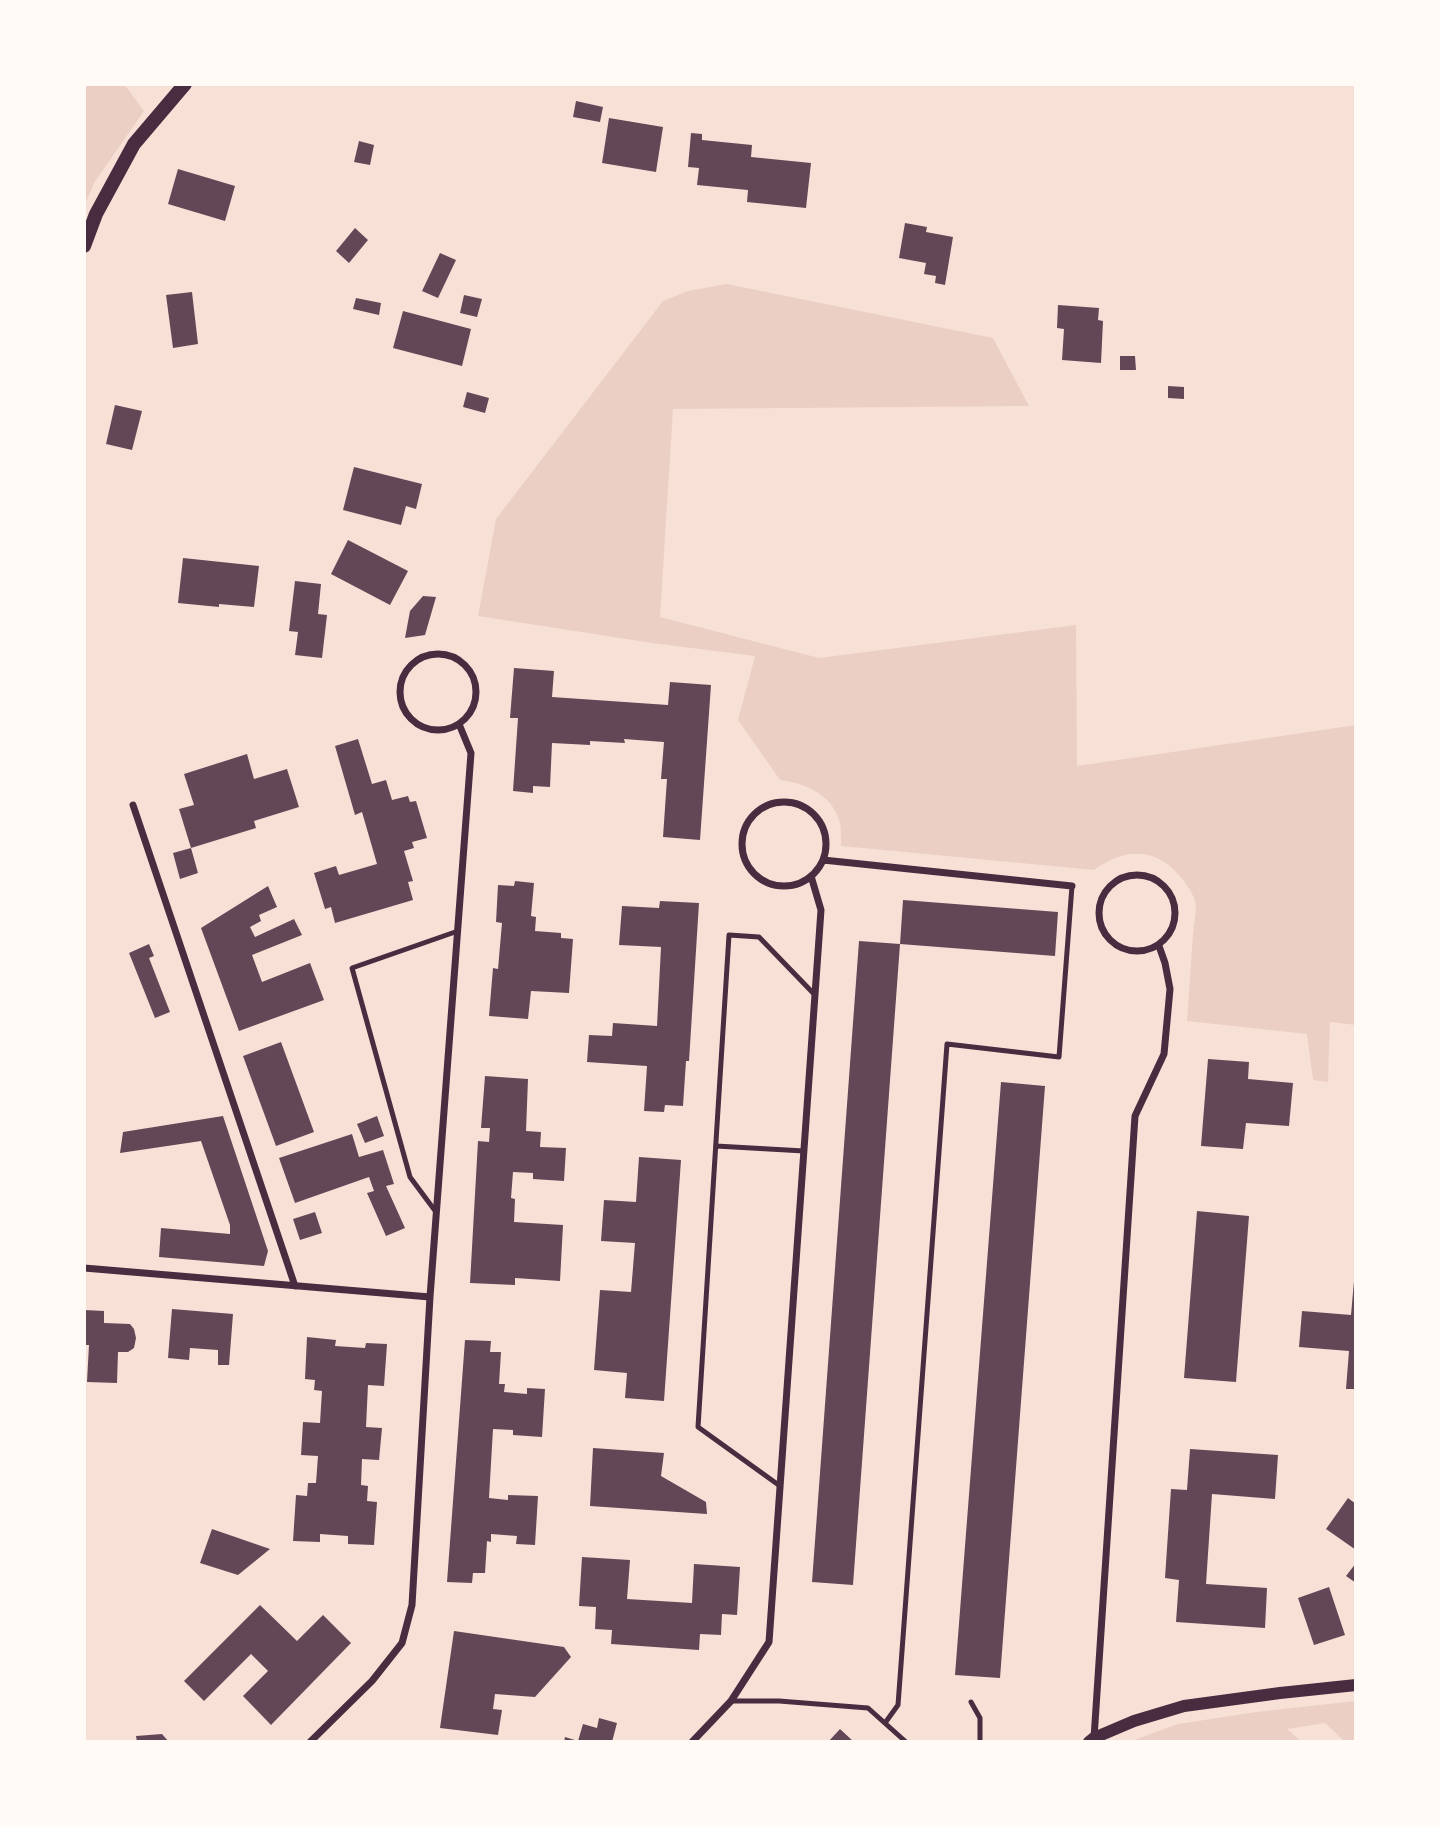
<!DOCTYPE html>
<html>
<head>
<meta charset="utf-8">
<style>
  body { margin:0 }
  #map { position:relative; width:1440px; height:1826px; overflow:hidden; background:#f7e1d7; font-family:"Noto Serif",serif }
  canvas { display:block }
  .frame { position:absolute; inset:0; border:86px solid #fffaf5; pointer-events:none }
</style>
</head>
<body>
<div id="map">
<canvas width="1440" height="1826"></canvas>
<div class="frame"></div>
</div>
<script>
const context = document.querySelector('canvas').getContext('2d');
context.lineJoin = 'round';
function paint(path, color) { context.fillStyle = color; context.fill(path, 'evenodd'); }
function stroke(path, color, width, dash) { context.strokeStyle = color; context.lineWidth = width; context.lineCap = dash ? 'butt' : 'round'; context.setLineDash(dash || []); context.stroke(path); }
paint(new Path2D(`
  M84 84H124L144 111 94 183 84 207Z
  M727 284 993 338 1029 406 673 409 660 617 819 658 1076 625 1077 766 1356 725V1025L1330 1022 1328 1082 1313 1080 1307 1034 1187 1021C1189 992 1191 963 1193 933 1194 924 1197 910 1195 901 1192 891 1184 881 1177 873 1152 846 1122 850 1094 870L841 846C841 839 841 830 840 823 833 795 806 783 780 780L738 720 755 656 652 643 478 616 496 519 663 301 688 291Z
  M1356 1701V1742H1345L1325 1723 1287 1729 1302 1742H1129L1178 1724 1256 1712Z`), '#ebcfc5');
paint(new Path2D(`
  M576 101 603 107 600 122 573 117Z
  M609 118 663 127 656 172 602 163Z
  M691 133 702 134V140L752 145 751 157 811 163 806 208 747 202 748 190 697 185 699 168 688 167Z
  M359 141 374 145 370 165 354 162Z
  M178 169 235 186 225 221 168 204Z
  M905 223 927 227 926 232 953 237 945 285 935 283 936 276 924 274 926 263 899 258Z
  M355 228 368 240 349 263 336 251Z
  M440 253 456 260 438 298 422 291Z
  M192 292 198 344 173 348 166 295Z
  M464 295 482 299 477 317 460 313Z
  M356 298 381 303 379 315 353 309Z
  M1058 305 1099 308 1098 320 1103 321 1101 363 1062 360 1064 329 1057 328Z
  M403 311 471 329 462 366 393 348Z
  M1120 356H1135L1136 370H1120Z
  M1168 386 1184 387V399L1168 398Z
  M467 392 489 398 485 413 463 407Z
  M115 405 142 411 132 450 106 444Z
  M354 467 422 484 416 509 406 506 401 525 343 510Z
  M348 540 408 571 390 605 331 574Z
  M183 558 259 566 254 607 219 604V607L178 603Z
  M295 581 321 584 318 614 327 615 322 658 295 655 298 632 289 631Z
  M423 596 436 597 425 635 405 638 410 611Z
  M514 668 554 671 552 697 668 705 670 682 711 685 700 840 663 837 667 779H661L664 742 624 739 625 743 590 741V745L552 743 550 787 533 786V793L513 791 518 718H510Z
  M358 739 372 784 386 780 392 800 408 796 410 802 416 801 427 838 412 842 414 848 404 851 413 881 408 882 413 900 335 923 331 907 325 909 314 873 336 866 339 875 377 864 362 812 355 815 335 746Z
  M247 754 254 779 287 769 299 807 254 821 256 828 191 848 198 873 180 879 173 853 191 848 179 809 194 805 184 774Z
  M515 881 534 883 531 916 536 917 535 931 561 933V938L573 939 569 993 531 991 528 1019 489 1016 493 968 498 969 502 923 496 922 498 885 514 886Z
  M268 886 277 907 259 915 261 921 250 927 255 937 294 919 302 935 252 955 262 982 310 963 324 1000 239 1031 201 928Z
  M903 900 1058 912 1055 956 900 944Z
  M660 901 699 903 689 1061H686L683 1106 665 1105 664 1112 644 1111 647 1066 587 1062 589 1035 612 1036 613 1023 657 1026 661 947 619 945 622 906 659 908Z
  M859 941 900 944 853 1585 812 1582Z
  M149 944 154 956 149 958 170 1012 155 1018 129 953Z
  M281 1042 314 1132 276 1146 243 1056Z
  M1208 1059 1249 1062 1248 1079 1293 1083 1289 1126 1246 1123 1243 1149 1201 1146Z
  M485 1076 528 1079 526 1131 541 1132 540 1147 566 1148 564 1181 533 1179V1173L513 1172 511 1198 515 1199 514 1222 563 1225 560 1281 515 1278V1285L470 1283 478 1141 489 1142 490 1128H481Z
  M1001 1082 1045 1086 1000 1678 955 1675Z
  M223 1116 268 1251 264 1266 159 1257 161 1228 230 1234V1225L201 1141 120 1153 123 1132Z
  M377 1116 384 1136 365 1143 357 1124Z
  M352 1134 359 1157 383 1150 394 1184 386 1186 405 1228 386 1236 367 1193 374 1191 369 1177 295 1203 279 1158Z
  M639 1157 681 1160 664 1401 625 1398 627 1373 594 1370 600 1290 631 1292 635 1243 601 1241 604 1200 636 1202Z
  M1197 1211 1249 1216 1236 1382 1184 1378Z
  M315 1212 322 1233 300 1240 293 1219Z
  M1354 1281H1356V1389H1346L1349 1351 1299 1347 1302 1311 1351 1315Z
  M172 1309 233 1314 229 1365H218V1350L190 1348 189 1360 168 1358Z
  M84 1310 104 1311V1323L130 1324 134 1329 136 1338 134 1348 128 1352H118L117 1383 87 1382 89 1345H84Z
  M307 1337 336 1340 335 1346 365 1348 366 1343 387 1344 384 1386 368 1385 366 1427 382 1428 379 1460 362 1459 361 1485 368 1486 367 1501 377 1502 374 1545 348 1544V1536L320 1534V1542L293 1541 296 1495 307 1496 308 1483H316L318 1456 301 1455 303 1422 320 1423 322 1391 314 1390 315 1380 305 1379Z
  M465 1340 491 1341 490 1352H501L499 1384H505L504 1392 527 1394V1388L545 1389 542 1437 513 1435V1430L493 1429 489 1498 508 1500V1495L538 1496 535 1545 516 1544 517 1536 491 1534V1542L487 1541 485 1573H473L472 1583 447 1582Z
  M593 1448 664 1453 661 1476 706 1502 707 1514 590 1506Z
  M1190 1449 1278 1455 1275 1499 1212 1494 1206 1584 1267 1588 1265 1628 1176 1622 1179 1580 1165 1578 1171 1489 1187 1490Z
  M1348 1498 1356 1504V1550L1326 1529Z
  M212 1529 270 1549 238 1575 200 1563Z
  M582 1557 630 1560 627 1599 692 1603 694 1564 740 1567 737 1615 722 1614 721 1635 700 1634 699 1650 611 1644 612 1630 595 1629 596 1607 579 1606Z
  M1356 1563V1583L1346 1576Z
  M1329 1587 1345 1635 1314 1645 1298 1598Z
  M260 1605 297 1641 323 1615 351 1643 271 1725 243 1696 268 1671 251 1654 204 1701 184 1681Z
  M454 1631 564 1647 571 1657 535 1697 495 1694 493 1709 502 1710 498 1735 440 1728Z
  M599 1718 617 1723 612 1742H564L565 1737 578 1741 583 1724 597 1728Z
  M840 1729 854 1742H828Z
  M162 1734 169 1742H137L136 1736Z`), '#644757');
stroke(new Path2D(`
  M716 1146 804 1151
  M436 1212 410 1177 352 968 458 931
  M780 1486 698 1427 729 935 759 937 815 995
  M731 1701H779L868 1708 906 1742
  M971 1702 980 1718V1742
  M885 1723 898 1705 947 1044 1059 1057 1072 886`), '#4a2c40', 5);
stroke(new Path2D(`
  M400 692a38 38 0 1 1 76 0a38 38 0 1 1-76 0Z
  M742 844a42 42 0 1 1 84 0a42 42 0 1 1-84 0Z
  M133 805 295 1286
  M823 860 1072 886
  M1099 913a38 38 0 1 1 76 0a38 38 0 1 1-76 0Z
  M84 1268 430 1297
  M1094 1738 1135 1116 1164 1054 1170 989 1165 963 1159 946
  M310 1742 372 1681 402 1643 412 1605 430 1297 471 753 459 724
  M692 1742 731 1701 769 1642 821 910 811 876`), '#4a2c40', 7);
stroke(new Path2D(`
  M1089 1742 1094 1738 1134 1721 1184 1706 1280 1693 1356 1685`), '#4a2c40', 12);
stroke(new Path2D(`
  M84 246 96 214 134 144 185 84`), '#4a2c40', 14);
</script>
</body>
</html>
